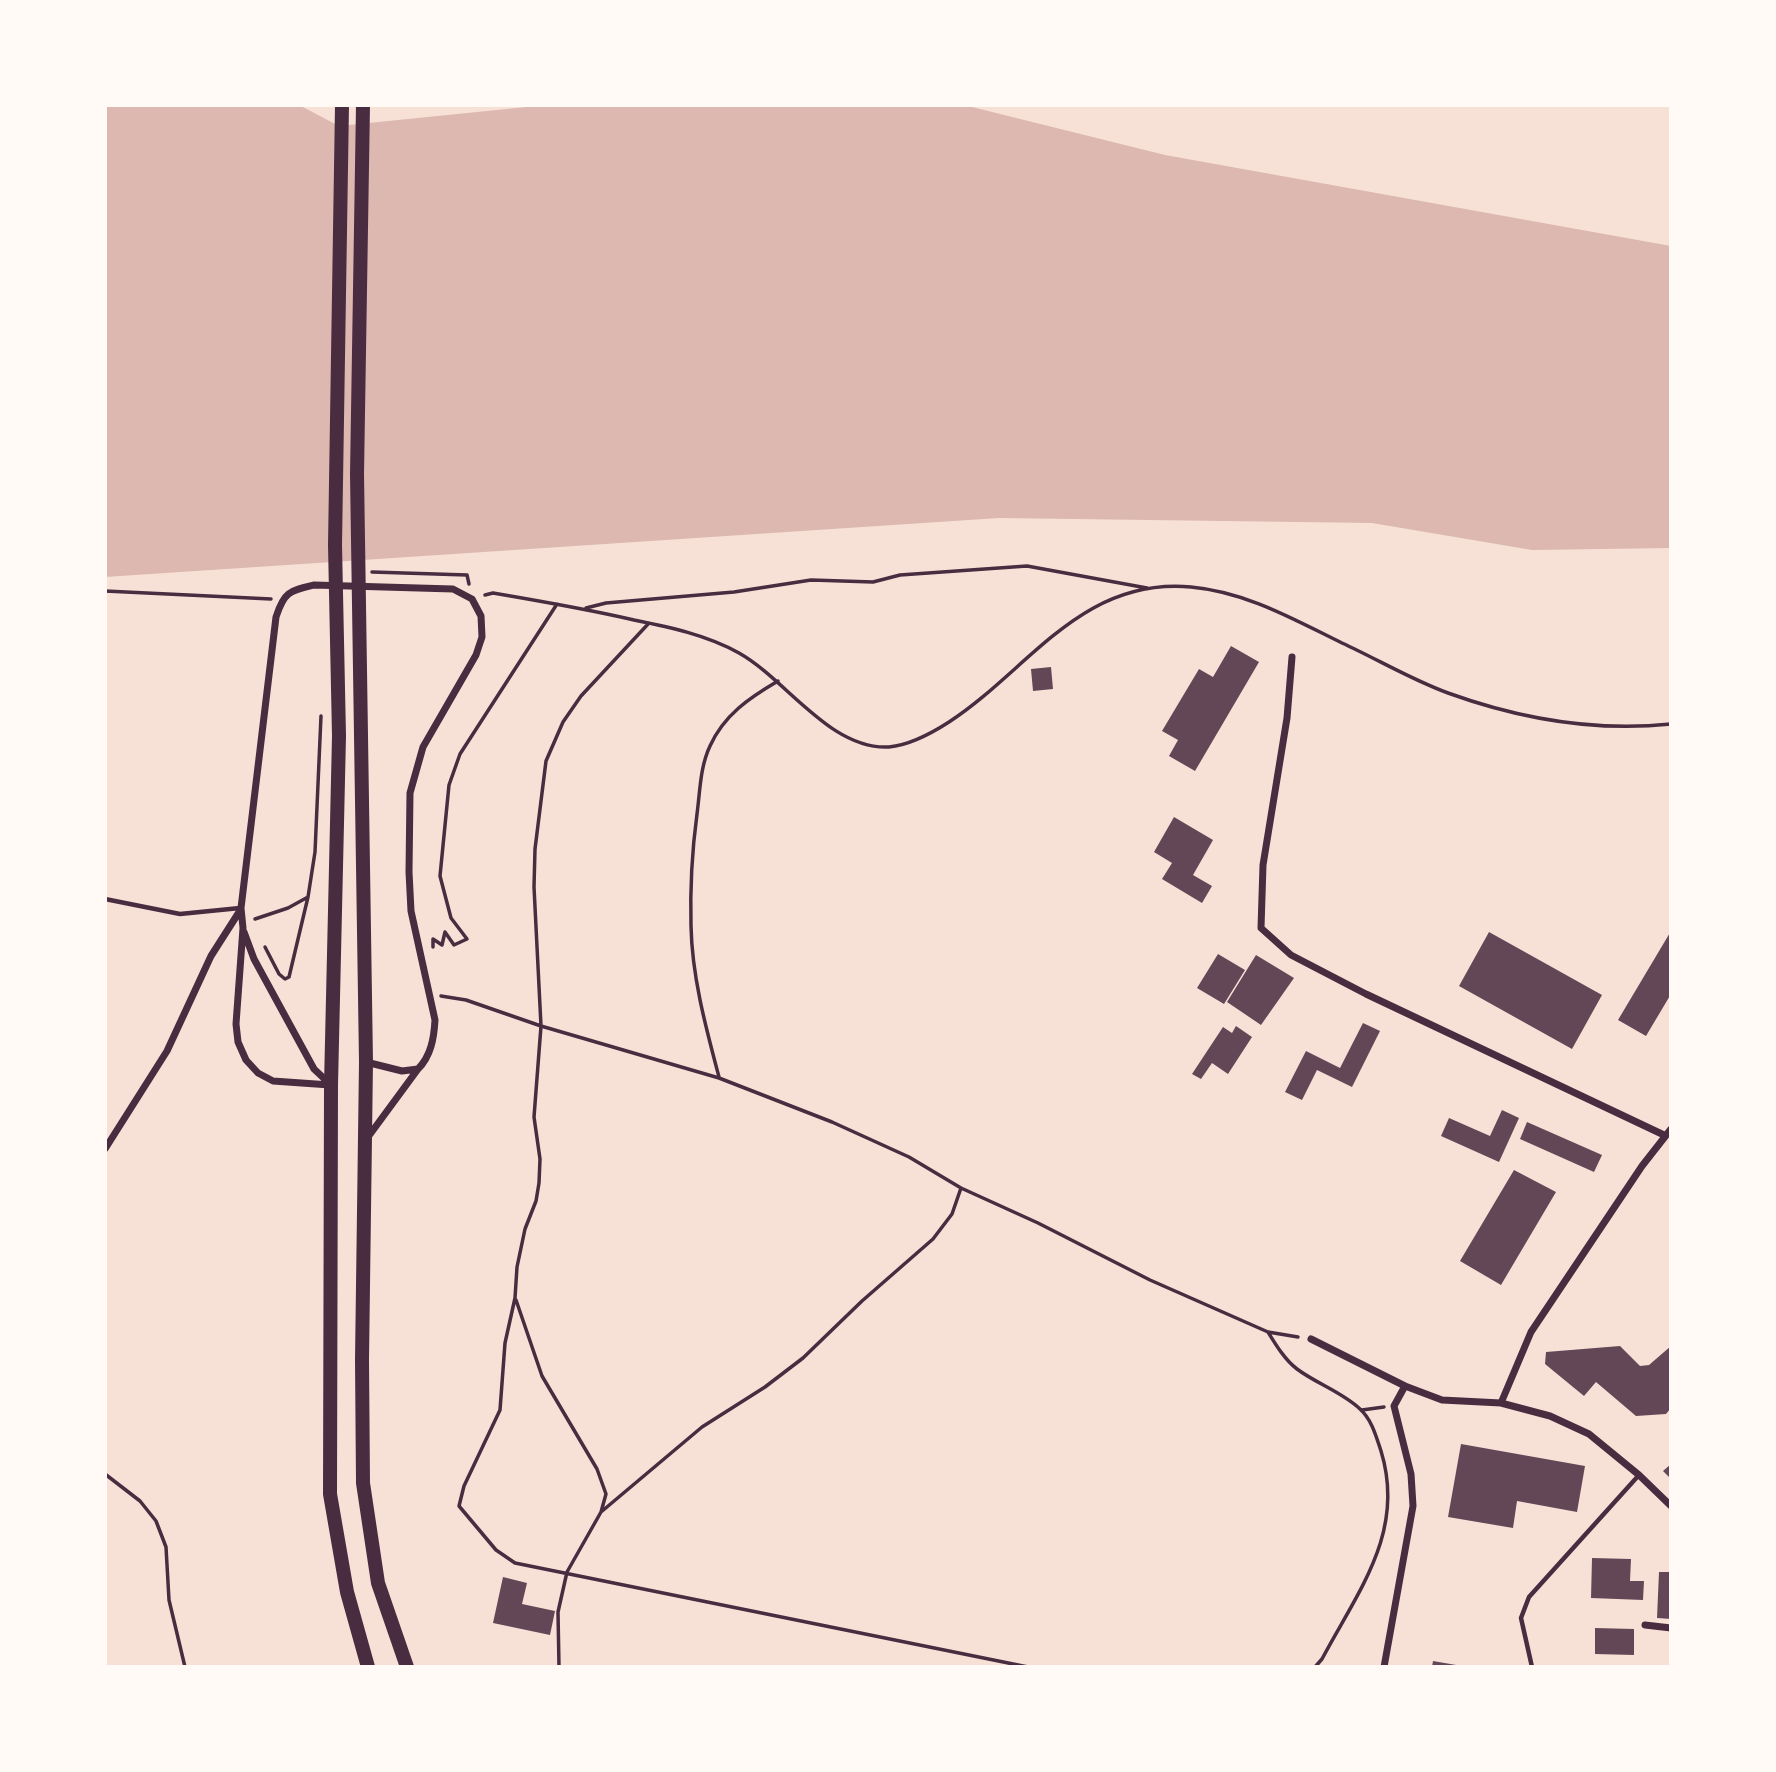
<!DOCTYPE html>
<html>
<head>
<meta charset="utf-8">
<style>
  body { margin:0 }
  #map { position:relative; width:1776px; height:1772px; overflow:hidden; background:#f7e1d7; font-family:"Space Grotesk",sans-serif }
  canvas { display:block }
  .frame { position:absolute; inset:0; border:107px solid #fffaf5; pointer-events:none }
</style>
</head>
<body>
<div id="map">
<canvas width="1776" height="1772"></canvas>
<div class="frame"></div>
</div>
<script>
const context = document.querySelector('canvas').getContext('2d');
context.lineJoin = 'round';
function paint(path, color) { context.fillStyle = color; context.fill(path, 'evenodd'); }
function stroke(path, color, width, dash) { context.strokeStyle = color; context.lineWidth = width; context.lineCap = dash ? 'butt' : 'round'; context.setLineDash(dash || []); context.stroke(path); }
paint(new Path2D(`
  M105 105H299L339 126 546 105H964L1165 155 1671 246V548L1532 550 1372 523 999 518 105 577Z`), '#dcb8b0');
paint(new Path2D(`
  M1231 646 1259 662 1195 771 1169 756 1178 740 1162 731 1199 669 1213 677Z
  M1051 667 1053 689 1033 691 1031 669Z
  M1174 817 1213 840 1193 875 1212 886 1202 903 1162 879 1172 863 1154 852Z
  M1671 931V994L1646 1036 1618 1020Z
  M1489 932 1602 995 1572 1049 1459 986Z
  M1218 954 1245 970 1224 1004 1197 988Z
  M1256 955 1294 978 1261 1025 1227 1002Z
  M1363 1023 1380 1031 1352 1087 1317 1070 1302 1100 1285 1092 1306 1051 1340 1068Z
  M1236 1026 1252 1037 1228 1074 1212 1063 1201 1079 1192 1074 1223 1027 1232 1033Z
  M1502 1110 1519 1118 1499 1162 1441 1136 1449 1118 1490 1136Z
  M1527 1122 1602 1155 1594 1172 1520 1139Z
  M1514 1170 1556 1192 1501 1285 1460 1261Z
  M1620 1346 1640 1366 1649 1365 1671 1346V1408L1666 1414 1636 1416 1596 1382 1584 1396 1545 1364 1546 1352Z
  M1461 1444 1585 1466 1577 1512 1517 1501 1513 1528 1448 1517Z
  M1671 1464V1479L1663 1471Z
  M1592 1558 1631 1559 1630 1581H1644L1643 1600 1591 1598Z
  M1659 1572H1671V1619L1657 1618Z
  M503 1577 527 1583 522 1604 555 1611 550 1635 493 1623Z
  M1595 1628 1634 1629V1655L1595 1654Z
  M1433 1661 1462 1666 1461 1667H1432Z`), '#644757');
stroke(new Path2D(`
  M372 572 467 575 469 584
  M105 591 271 599
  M485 595 493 593C540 601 587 609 634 620 669 627 707 635 739 653 787 680 830 750 889 747 910 745 932 733 949 722 1029 670 1081 577 1191 587 1246 592 1293 619 1342 643 1377 659 1412 680 1448 693 1520 719 1595 732 1671 724
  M586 608 606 603 734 592 811 580 873 582 900 575 1027 566 1147 588
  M649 623 581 696 563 722 546 761 535 849 534 887 541 1026 534 1117 540 1159 539 1183 536 1201 525 1229 517 1267 515 1298 505 1343 500 1410 464 1486 459 1506 496 1550 515 1563 1028 1667
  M255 919 288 908 308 897
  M265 947 279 974 285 979 289 977 308 897 315 852 321 716
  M433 947V939L442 945 445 932 454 945 467 939 451 918 440 876 449 785 460 754 557 604
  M441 996 466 1000 541 1026 719 1078 832 1122 909 1157 961 1188 1038 1223 1150 1280 1268 1332 1298 1337
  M719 1077C706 1028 692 977 691 926 690 888 692 851 697 814 700 792 700 767 710 746 724 715 749 698 778 681
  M516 1300 542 1376 597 1469 606 1494 601 1512
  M1268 1332C1276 1345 1285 1360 1297 1369 1317 1384 1342 1392 1360 1409 1372 1420 1376 1436 1381 1451 1406 1532 1358 1591 1322 1659L1315 1667
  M1362 1410 1384 1407
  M105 1474 140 1501 156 1521 166 1547 169 1600 185 1667
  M559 1667 558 1612 567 1572 601 1512 702 1427 765 1387 803 1358 862 1301 933 1239 952 1214 961 1188`), '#4a2c40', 3.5);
stroke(new Path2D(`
  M105 899 180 914 240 908
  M1532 1667 1521 1618 1529 1597 1639 1475`), '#4a2c40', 4.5);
stroke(new Path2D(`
  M1292 657 1287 718 1263 865 1261 928 1291 955 1366 994 1664 1135
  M244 932 254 959 314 1069 331 1085
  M366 1062 402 1071 418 1069 368 1137
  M330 1085 273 1081 258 1073 246 1060 238 1042 236 1024 243 928 241 908 276 617C284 592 289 591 314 585L453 589 472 599 481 616 482 637 476 655 423 747 410 793 409 872 411 911 435 1020C434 1038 431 1056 418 1069
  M105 1149 167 1051 211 956 241 909
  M1311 1339 1405 1386
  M1501 1403 1531 1332 1642 1166 1671 1129
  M1645 1625 1671 1628
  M1384 1667 1413 1506 1411 1474 1394 1406 1405 1386 1442 1400 1501 1403 1550 1416 1589 1434 1639 1475 1671 1506`), '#4a2c40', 7);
stroke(new Path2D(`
  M342 105 335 545 339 736 331 1085 330 1494 347 1592 368 1667
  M363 105 357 474 366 1062 362 1360 363 1483 378 1583 407 1667`), '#4a2c40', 14);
</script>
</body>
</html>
